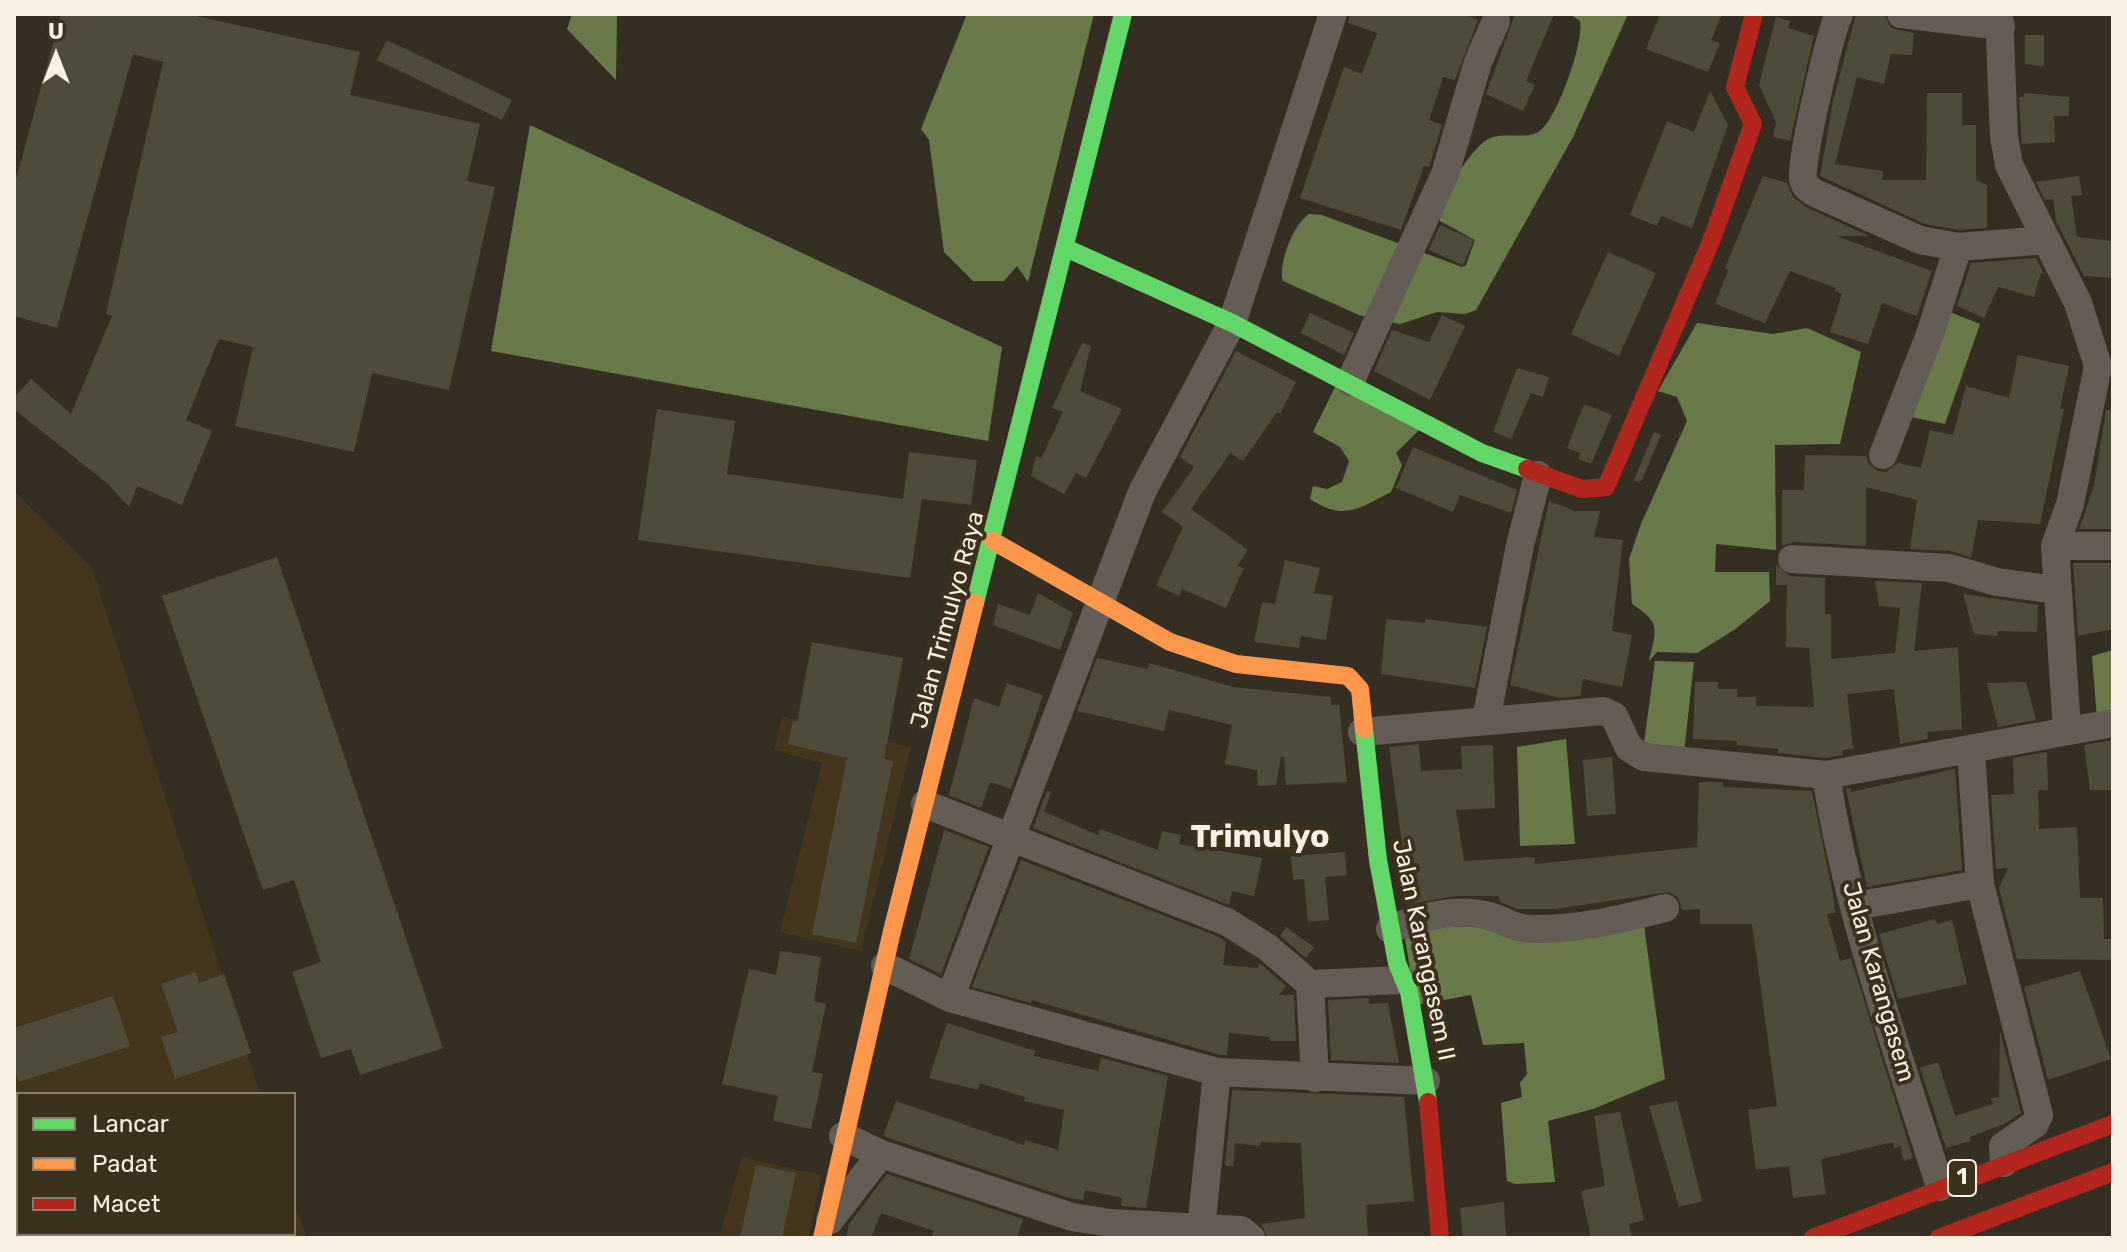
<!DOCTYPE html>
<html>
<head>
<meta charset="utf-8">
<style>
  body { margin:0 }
  #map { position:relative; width:2127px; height:1252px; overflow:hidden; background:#352f23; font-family:Rubik,sans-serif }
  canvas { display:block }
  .frame { position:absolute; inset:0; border:16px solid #f7f0e3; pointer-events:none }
  .legend { position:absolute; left:16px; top:1092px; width:280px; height:144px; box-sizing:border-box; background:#3c311c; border:2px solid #877d6c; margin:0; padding:10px 14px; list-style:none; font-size:24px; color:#f7f0e3 }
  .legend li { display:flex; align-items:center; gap:16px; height:40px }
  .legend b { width:40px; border:2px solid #877d6c }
  .north { position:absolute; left:16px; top:16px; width:80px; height:80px; -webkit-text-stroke:6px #3c311c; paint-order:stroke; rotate:0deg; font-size:22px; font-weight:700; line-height:32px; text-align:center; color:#f7f0e3 }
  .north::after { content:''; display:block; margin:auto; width:28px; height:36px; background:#f7f0e3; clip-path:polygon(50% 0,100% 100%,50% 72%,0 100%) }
</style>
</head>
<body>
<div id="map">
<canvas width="2127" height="1252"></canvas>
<div class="frame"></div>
<ul class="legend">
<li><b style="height:10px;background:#63d668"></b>Lancar</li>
<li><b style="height:10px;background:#ff974d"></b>Padat</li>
<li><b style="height:10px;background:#b3261e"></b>Macet</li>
</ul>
<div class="north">U</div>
</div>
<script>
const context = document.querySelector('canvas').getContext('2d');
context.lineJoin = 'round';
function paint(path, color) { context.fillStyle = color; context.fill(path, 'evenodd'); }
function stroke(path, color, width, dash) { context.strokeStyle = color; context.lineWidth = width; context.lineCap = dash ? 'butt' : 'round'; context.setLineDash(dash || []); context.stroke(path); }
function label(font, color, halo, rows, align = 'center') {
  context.font = font + ' Rubik,sans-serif'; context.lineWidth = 8; context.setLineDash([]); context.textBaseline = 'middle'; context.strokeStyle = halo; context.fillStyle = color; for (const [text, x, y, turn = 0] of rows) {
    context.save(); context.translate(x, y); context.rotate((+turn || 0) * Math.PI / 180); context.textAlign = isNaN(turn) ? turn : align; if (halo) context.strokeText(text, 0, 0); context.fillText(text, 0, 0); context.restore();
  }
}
paint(new Path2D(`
  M14 491 92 568 260 1094H18V1234H294V1200L306 1238H14Z
  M782 716 911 747 861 951 780 932 822 763 774 750Z
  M742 1157 821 1175 808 1238H719Z`), '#44361d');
paint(new Path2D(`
  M572 14H617L616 80 567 29Z
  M967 14H1094L1028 282 1017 266 1004 281H973L944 252 929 140 921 129Z
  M1570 14H1628L1573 137 1476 310 1465 314 1437 312 1400 324 1359 315 1283 281C1278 263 1293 225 1309 214L1322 215 1462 267 1466 265 1475 240 1440 221C1434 203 1472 148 1488 139 1504 131 1528 141 1541 130 1558 116 1584 42 1580 21Z
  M530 125 1002 347 988 441 491 351Z
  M1942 309 1980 324 1945 424 1906 416Z
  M1697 323 1773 334 1807 328 1861 352 1840 444 1775 445 1776 550 1716 544 1715 572H1769L1770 601 1734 630 1697 653 1657 652 1649 661C1656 630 1662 623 1632 604L1629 559 1641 524 1687 421 1677 397 1658 391Z
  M1338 381 1421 428 1396 453 1402 465 1391 492C1358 509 1343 521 1310 499L1313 486 1327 489 1342 482 1349 461 1340 447 1313 432Z
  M2113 650V717L2097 718 2092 656Z
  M1655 661 1694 662 1684 753 1644 743Z
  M1566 739 1575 844 1520 846 1517 747Z
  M1644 925 1665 1079 1593 1109 1548 1121 1555 1182 1515 1184 1507 1181 1501 1103 1522 1097 1520 1083 1527 1074 1524 1043 1483 1045 1471 995 1416 1005 1405 939 1424 927Z`), '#697a4a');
paint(new Path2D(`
  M61 14H187L360 52 350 95 480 124 467 181 495 187 449 390 372 373 354 452 235 426 253 347 219 339 186 420 212 431 182 505 137 486 129 507 108 484 14 409V398L31 379 71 414 112 316 106 314 163 62 133 54 57 328 14 316V186Z
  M1350 14H1462L1478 20 1455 80 1443 77 1429 120 1442 125 1429 167 1424 166 1401 230 1300 198 1344 67 1362 74 1377 33 1348 23Z
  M1515 14H1554L1526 81 1535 85 1523 111 1486 94Z
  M1660 14H1722L1711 40 1720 43 1708 72 1646 49Z
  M1856 14H1884L1891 28 1914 33 1912 55 1891 54 1884 84 1857 77 1835 164 1883 171 1882 180H1926L1927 93H1962V125H1976V180L1987 185V228L1959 230 1925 224 1820 176 1833 101Z
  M1776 17 1790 21 1788 28 1814 36 1790 141 1773 137 1776 122 1759 85Z
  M2025 35H2044V66L2025 64Z
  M387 40 512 100 502 120 377 60Z
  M1710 91 1728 125 1692 228 1661 216 1657 226 1630 215 1667 121 1694 132Z
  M2024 93 2069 97V116H2054L2055 142 2022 144 2019 97H2024Z
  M1763 176 1787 183 1793 197 1806 207 1869 236H1836L1932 271 1917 316 1882 303 1868 344 1830 332 1842 294 1835 291 1836 288 1790 271 1765 323 1715 304 1728 270 1725 268Z
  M2079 176 2082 195 2071 196 2077 237 2113 241V278L2084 276 2056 221 2053 199 2045 200 2036 182Z
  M1440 225 1474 240 1463 265 1429 250Z
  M1608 252 1656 273 1619 356 1571 334Z
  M2036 258 2044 274 2041 273 2034 297 1998 287 1984 318 1957 306 1971 263Z
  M1310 313 1354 333 1344 355 1301 333Z
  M1442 315 1465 326 1430 400 1374 371 1392 330 1429 342Z
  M1082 343 1091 346 1080 391 1122 409 1086 478 1076 473 1064 494 1031 476 1036 456 1041 459 1063 412 1052 408Z
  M1236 351 1296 382 1280 414 1277 412 1243 461 1230 453 1191 509 1248 550 1237 566 1244 568 1226 608 1182 589 1179 596 1156 585 1183 527 1162 512 1194 467 1180 457Z
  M2018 355 2069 366 2060 409H2064L2040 524 1978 520 1971 557 1950 551 1910 549 1917 500 1866 487V546L1793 542 1782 546V490H1804L1805 455 1866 456 1869 465 1878 471 1886 472 1898 463 1921 468 1930 430 1953 435 1966 386 2009 398Z
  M1517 368 1549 377 1543 397 1531 393 1511 439 1493 432Z
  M1584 404 1612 415 1591 464 1578 459 1580 453 1567 448Z
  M657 409 735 421 727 474 903 499 909 452 977 460 971 505 922 499 910 578 638 540Z
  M2106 410H2113V529H2079L2094 486Z
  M1654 432 1661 435 1642 480 1638 482 1634 480Z
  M1413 447 1517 490 1511 513 1460 495 1453 512 1396 488Z
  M1549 501 1575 511H1600L1594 537 1623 540 1612 631 1632 635 1622 687 1583 679 1580 696 1559 698 1510 685Z
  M277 557 443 1048 360 1075 351 1049 321 1058 292 972 321 962 294 880 263 890 162 596Z
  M1285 560 1320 568 1314 593 1333 596 1326 640 1301 636 1299 648 1254 642 1262 602 1275 604Z
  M2073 563H2113V629L2078 636Z
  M1776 564 1790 576 1825 578V614H1831V659L1895 653 1900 608 1879 606 1875 581 1922 583 1914 651 1958 647 1962 729 1927 732 1928 739 1900 744 1894 689 1847 694 1853 749 1842 750 1843 755 1825 758 1778 753V749L1737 745V741L1693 739 1695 682H1718V689H1737V697H1756V706L1814 707 1809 648 1786 647 1787 585H1776Z
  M1038 593 1073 613 1060 650 993 625 998 604 1030 615Z
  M1963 594 2038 605 2037 632 1998 631 1997 636 1974 634Z
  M1386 619 1425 623 1426 619 1487 627 1475 688 1381 674Z
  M812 642 903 658 884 759 893 761 856 943 812 934 847 758 788 744 793 721 797 722Z
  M1097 658 1148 669 1149 663 1233 687 1331 697V705H1339L1347 782 1286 785 1284 757H1281L1276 785 1258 786 1257 770 1225 764 1232 725 1169 710 1164 731 1077 711Z
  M2026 682 2036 720 1998 727 1987 683Z
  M1007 683 1043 695 1011 789 990 782 981 808 949 795 974 698 999 707Z
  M2113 740V790H2090L2084 745Z
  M1419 744 1421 771 1462 769 1461 746 1493 745 1495 808 1456 810 1464 861 1535 857V864L1697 847 1699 782H1723V787L1812 791 1833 895 1835 913 1827 914 1840 961 1851 958 1913 1158 1904 1161 1900 1146 1894 1148 1893 1142 1821 1159 1826 1194 1793 1198 1789 1166 1756 1170 1748 1110 1777 1106 1752 924H1700V909L1682 910 1678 897 1669 892 1556 909H1517L1500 902 1499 896H1456L1410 904 1389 747Z
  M2047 752 2048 790H2038L2039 829 2077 827 2080 898H2103L2104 939H2111L2113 960 2017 959 1999 888 2008 868 1996 869 1991 795 2014 794 2013 758Z
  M1612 757 1616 814 1587 816 1583 760Z
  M1955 769 1962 870 1867 887 1846 789 1851 788V792Z
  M1047 791 1051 792 1044 812 1098 835 1100 829 1158 850 1162 831 1181 835 1179 844 1262 858 1254 896 1232 891 1229 905 1033 828Z
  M944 830 989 847 941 974 909 959Z
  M1345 852 1347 875 1325 877 1329 920 1308 922 1304 879 1293 880 1291 856Z
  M1021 860 1219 937 1226 942 1223 965 1257 968 1260 963 1286 986 1279 995H1294L1296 1041H1270V1037L1229 1033 1227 1055H1220L1032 1000 1031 1003 972 987Z
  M1935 919 1937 924 1952 920 1967 984 1898 999 1879 934Z
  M1286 927 1314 947 1306 958 1280 936Z
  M780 951 821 957 814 1001 826 1004 812 1072 823 1074 811 1129 773 1121 778 1096 722 1084 749 969 776 975Z
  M2080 971 2111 1059 2048 1080 2024 987Z
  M195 972 199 983 224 974 251 1053 175 1079 161 1037 178 1032 161 984Z
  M113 996 130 1046 19 1082 14 1067V1028Z
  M1369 998V1004L1388 1003 1399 1063 1331 1060 1328 1000Z
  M947 1023 1035 1051 1034 1056 1098 1071 1101 1058 1168 1076 1146 1208 1121 1206 1122 1198 1085 1190 1083 1200 1069 1198 883 1136 896 1101 1024 1145 1025 1140 1058 1150 1064 1110 1024 1101 1025 1097 980 1083 978 1090 929 1078Z
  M2000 1031 2021 1113 2004 1124 1970 1137 1971 1141 1946 1148 1920 1068 1938 1062 1955 1116 1993 1104 1991 1098 1999 1097Z
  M1232 1090 1404 1097 1414 1201 1366 1205 1368 1238H1268L1261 1224 1305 1218 1301 1143 1261 1142 1260 1146 1235 1143 1233 1166H1225Z
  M1677 1101 1702 1201 1679 1207 1649 1106Z
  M1620 1112 1644 1220 1629 1224 1632 1238H1591L1581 1191 1605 1186 1594 1116Z
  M756 1165 796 1173 782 1238H740Z
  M887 1174 1023 1219 1017 1238H931L934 1231 881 1213 871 1238H846L849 1224Z
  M1504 1202 1506 1238H1463L1460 1208Z`), '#4f4b3b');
stroke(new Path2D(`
  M1839 14C1830 33 1800 161 1803 179 1805 187 1809 189 1815 193L1920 240 1936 243 1958 247 2046 240
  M1901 14 2001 26
  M1999 14 2004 137 2009 165 2078 303 2098 366 2070 504 2055 546 2067 730
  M1350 382 1445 174 1478 62 1496 21
  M1883 455 1930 334 1958 247
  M2055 546H2113
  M1792 559 1949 568 1997 582 2056 590
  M1486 720 1520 545 1538 475
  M1362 732 1603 711 1614 716 1629 748 1644 757 1826 775 2113 723
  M1971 751 1980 884 2039 1115 2035 1124 2003 1146 2004 1163
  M1826 775C1848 916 1898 1052 1940 1187
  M925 804 1227 922 1267 947 1310 984 1315 1078
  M1855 906 1980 884
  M1390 929C1422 916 1464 905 1498 919 1510 924 1518 929 1532 929 1578 930 1622 919 1665 908
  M885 966 950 998 1142 492 1232 323 1333 14
  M1310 984 1403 980
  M950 998 1217 1072 1426 1081
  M843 1136 881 1154 1072 1217 1110 1223 1241 1230 1251 1238
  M830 1220 881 1154
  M1201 1229 1217 1072`), '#645d56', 28);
stroke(new Path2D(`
  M1068 249 1232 323 1482 453 1527 469
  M975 603 1123 14
  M1364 729 1378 860 1397 963 1409 992 1428 1102`), '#63d668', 18);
stroke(new Path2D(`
  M993 541 1170 642 1236 664 1348 676 1360 689 1364 729
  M822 1238 892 931 975 603`), '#ff974d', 18);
stroke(new Path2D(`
  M1527 469 1582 489 1606 487 1712 239 1753 124 1735 87 1754 14
  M1428 1102 1440 1238
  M1813 1238 2113 1124
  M1939 1238 2113 1172`), '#b3261e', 18);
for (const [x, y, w] of [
  [1962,1178,28]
]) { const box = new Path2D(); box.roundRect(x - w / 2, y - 18, w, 36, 6); context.fillStyle = '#3c311c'; context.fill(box); stroke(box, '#f7f0e3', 2); }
label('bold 22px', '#f7f0e3', null, [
  ["1",1962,1178]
]);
label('24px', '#f7f0e3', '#3c311c', [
  ["Jalan Trimulyo Raya",948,620,-75],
  ["Jalan Karangasem II",1423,950,78],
  ["Jalan Karangasem",1878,982,74]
]);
label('bold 32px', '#f7f0e3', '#3c311c', [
  ["Trimulyo",1260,838]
]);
</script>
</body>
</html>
